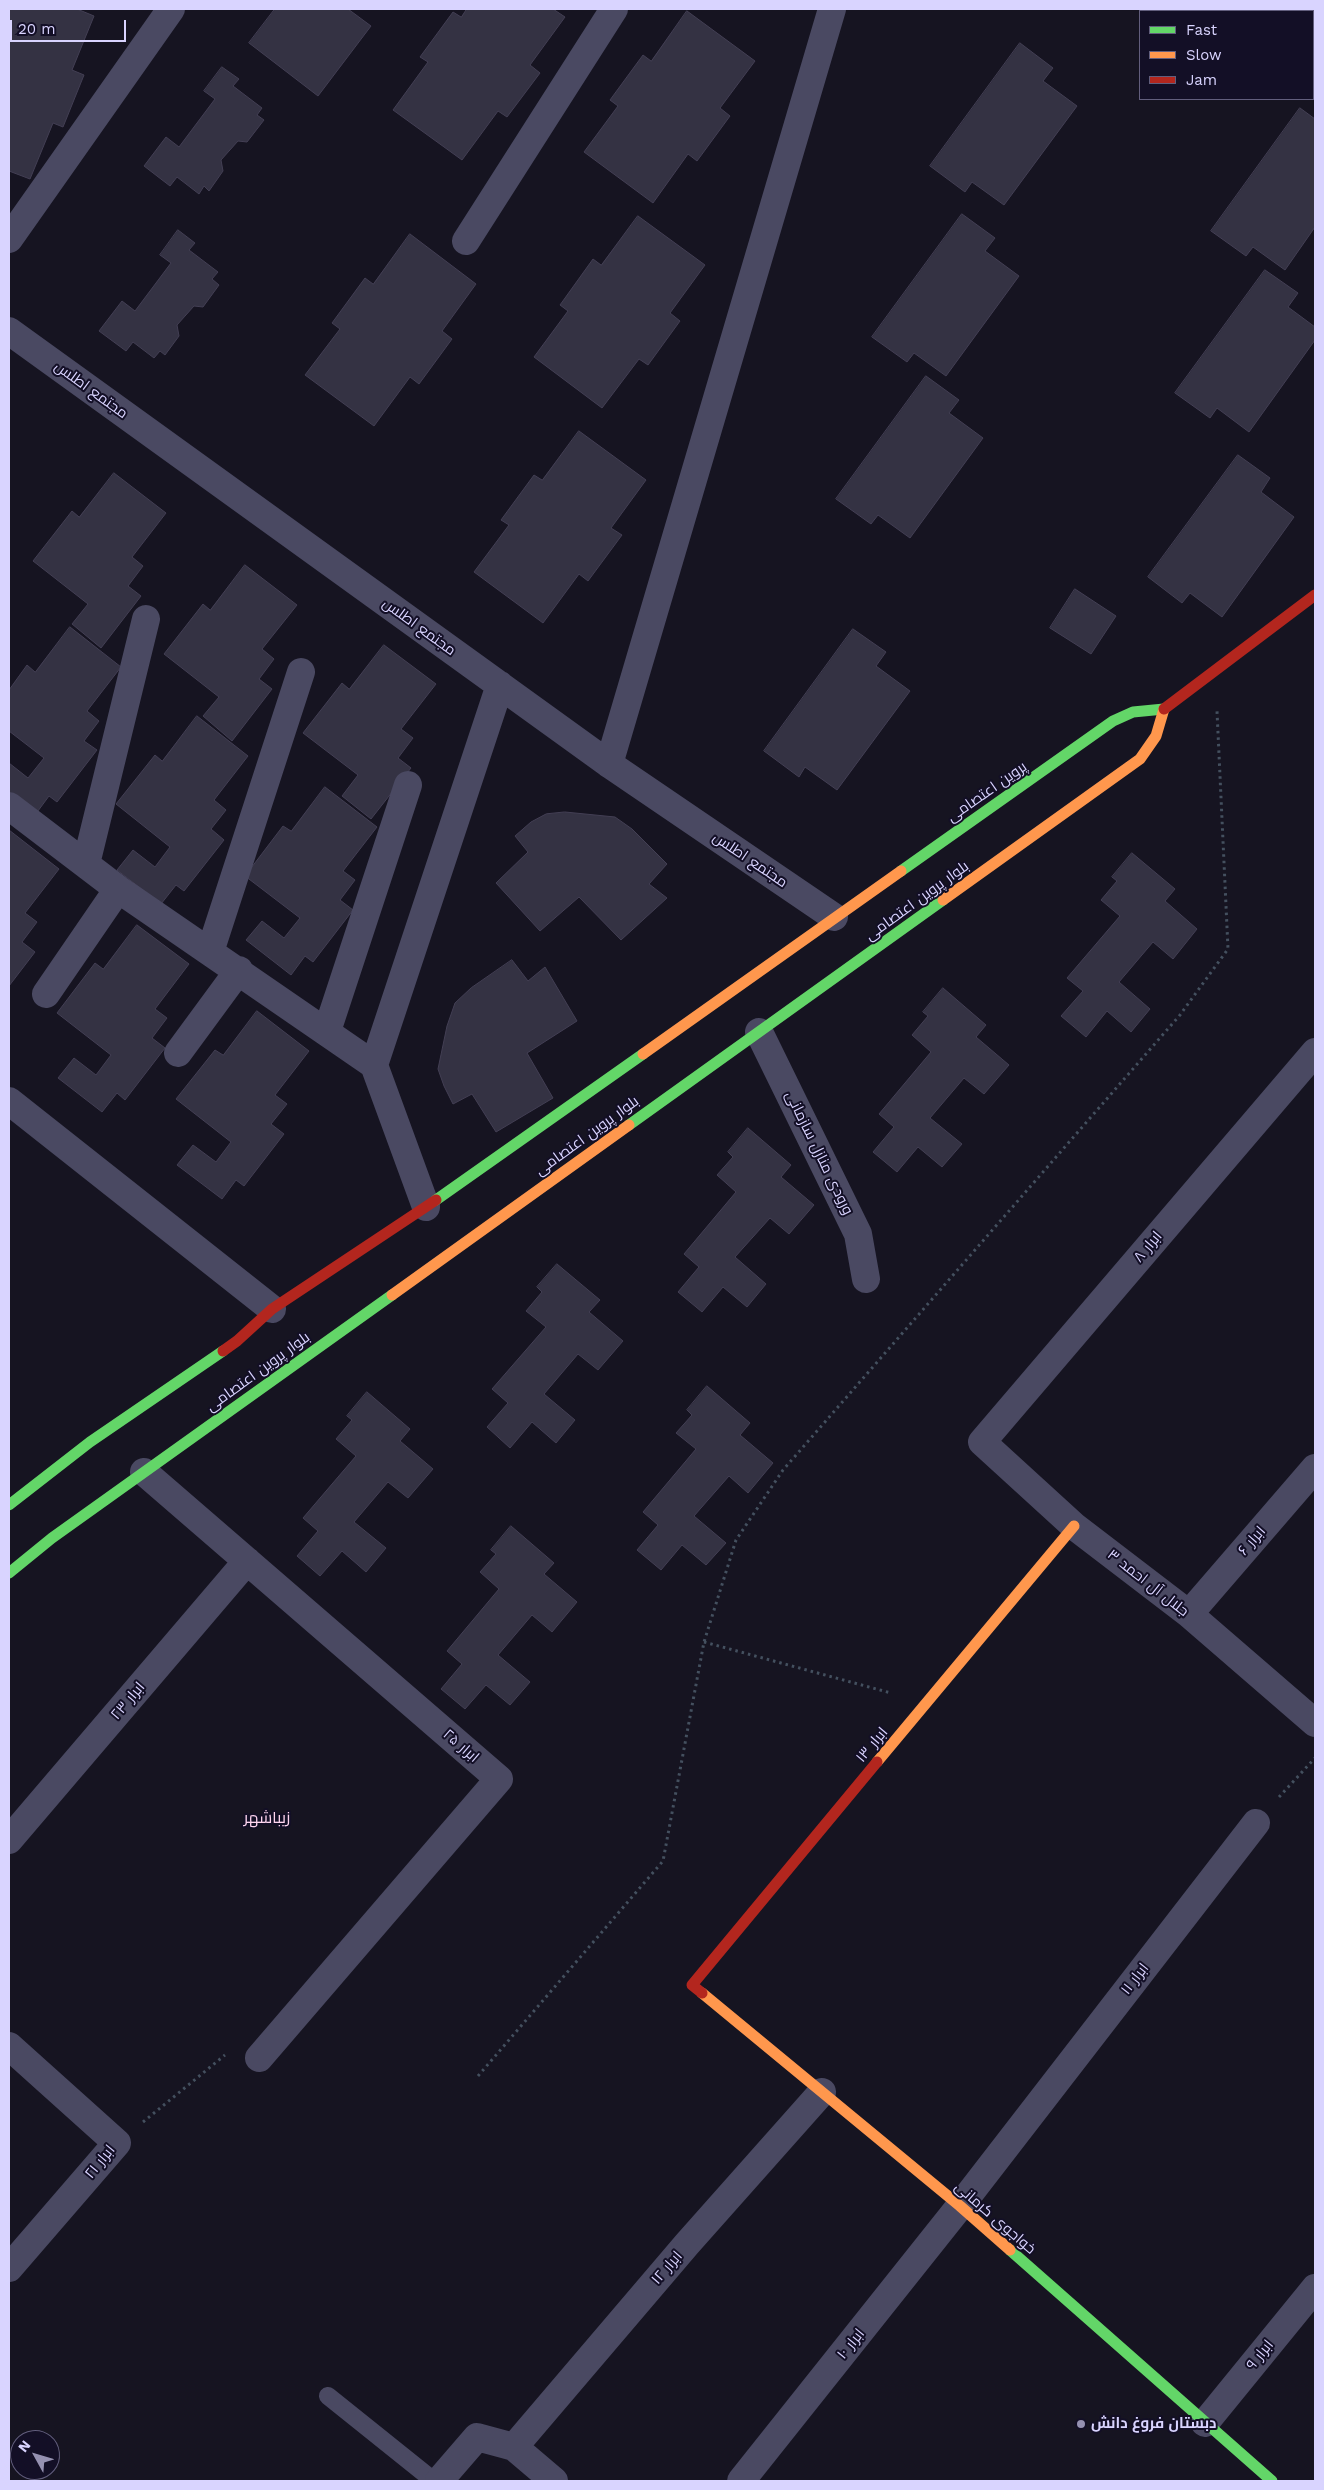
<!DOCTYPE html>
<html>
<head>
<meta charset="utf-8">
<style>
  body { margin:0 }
  #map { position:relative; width:1324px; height:2490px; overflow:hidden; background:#161421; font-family:"Work Sans",sans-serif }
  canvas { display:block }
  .frame { position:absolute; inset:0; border:10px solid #d9d4ff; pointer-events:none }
  .legend { position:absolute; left:1139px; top:10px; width:175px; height:90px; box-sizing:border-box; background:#130f26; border:1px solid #625e7d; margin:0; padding:6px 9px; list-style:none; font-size:15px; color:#d9d4ff }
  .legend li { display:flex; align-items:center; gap:10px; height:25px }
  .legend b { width:25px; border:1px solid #625e7d }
  .north { position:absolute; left:10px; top:2430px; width:50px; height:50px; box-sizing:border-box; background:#130f26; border:1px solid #625e7d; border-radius:50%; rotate:309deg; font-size:14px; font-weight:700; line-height:20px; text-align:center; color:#d9d4ff }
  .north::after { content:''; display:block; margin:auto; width:18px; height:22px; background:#9591b1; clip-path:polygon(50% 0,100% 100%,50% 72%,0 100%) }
  .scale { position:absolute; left:10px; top:20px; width:116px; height:22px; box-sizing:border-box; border:2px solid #d9d4ff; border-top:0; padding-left:6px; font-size:15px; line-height:18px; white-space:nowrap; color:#d9d4ff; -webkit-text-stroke:4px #130f26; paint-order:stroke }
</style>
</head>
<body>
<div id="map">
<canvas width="1324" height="2490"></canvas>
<div class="frame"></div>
<ul class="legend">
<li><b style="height:6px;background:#63d668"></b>Fast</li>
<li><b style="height:6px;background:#ff974d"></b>Slow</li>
<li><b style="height:6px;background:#b3261e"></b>Jam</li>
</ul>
<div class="north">N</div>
<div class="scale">20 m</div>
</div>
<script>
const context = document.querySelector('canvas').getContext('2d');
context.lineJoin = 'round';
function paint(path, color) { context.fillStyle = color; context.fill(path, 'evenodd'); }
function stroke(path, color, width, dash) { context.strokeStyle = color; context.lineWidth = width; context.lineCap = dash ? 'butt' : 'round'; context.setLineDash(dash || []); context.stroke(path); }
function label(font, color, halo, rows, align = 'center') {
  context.font = font + ' "Work Sans",Cairo,sans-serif'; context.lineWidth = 4; context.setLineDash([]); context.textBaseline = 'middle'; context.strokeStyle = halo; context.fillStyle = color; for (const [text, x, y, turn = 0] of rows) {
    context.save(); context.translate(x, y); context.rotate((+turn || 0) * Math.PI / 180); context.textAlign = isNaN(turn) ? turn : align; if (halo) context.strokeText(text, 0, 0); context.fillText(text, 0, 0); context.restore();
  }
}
const building = new Path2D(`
  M9 9H77L94 16 72 70 84 75 63 127 53 123 30 179 9 171Z
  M275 9H348L371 26 318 96 249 43Z
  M467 9H553L565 17 530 65 540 73 507 117 498 111 462 160 393 110 428 62 420 57 453 12 461 17Z
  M687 11 755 61 720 108 730 116 697 161 688 154 653 203 584 152 618 106 610 100 643 55 651 61Z
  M1020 43 1053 68 1043 81 1077 106 1004 205 972 182 965 192 930 166Z
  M222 67 239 79 233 86 262 108 257 115 264 120 247 142 238 141 221 160 223 171 209 191 204 186 199 194 177 177 170 186 144 166 166 137 179 147 215 99 204 91Z
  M1300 108 1315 119V227L1285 270 1253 247 1246 256 1211 231Z
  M962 214 995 238 985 251 1019 276 946 376 914 353 907 362 872 337Z
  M638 216 705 265 670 313 680 321 648 365 639 359 602 408 534 357 568 311 560 305 593 259 601 265Z
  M178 230 195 243 189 250 218 272 212 279 219 285 203 307 194 306 177 325 179 336 165 355 160 351 154 358 133 342 126 351 99 331 122 301 135 311 171 263 160 255Z
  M410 234 476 284 442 331 452 339 419 384 410 377 374 426 305 375 340 329 332 323 365 278 373 284Z
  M1265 270 1298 293 1288 307 1315 327V340L1249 432 1217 408 1210 418 1175 393Z
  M926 376 959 400 949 413 983 438 910 538 878 515 871 524 836 499Z
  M579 431 646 480 611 528 622 535 588 581 579 574 543 623 474 572 509 525 501 520 534 475 542 480Z
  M1238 455 1270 478 1261 492 1294 517 1222 617 1190 593 1182 603 1148 577Z
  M114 473 166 513 132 557 143 566 128 586 141 596 101 648 72 624 88 604 33 561 72 511 79 517Z
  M245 565 297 605 262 649 274 659 259 679 272 689 232 741 203 716 219 697 164 654 203 604 210 610Z
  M1075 589 1116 616 1091 654 1050 628Z
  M70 627 121 667 87 711 99 721 84 741 97 750 57 802 49 796 35 815 9 795V763L28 778 44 758 9 731V690L27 665 35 672Z
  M853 629 886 652 876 666 910 691 837 790 805 767 799 777 764 751Z
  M384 645 436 684 401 729 413 738 398 758 411 768 371 819 342 796 358 775 303 733 342 683 349 689Z
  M197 716 248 756 214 800 226 810 211 829 224 840 184 891 176 885 161 904 117 870 133 850 155 867 170 847 116 804 155 755 162 761Z
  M325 787 377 827 343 871 355 880 340 900 353 910 313 962 305 956 291 975 246 940 262 921 284 938 300 918 245 876 283 826 291 831Z
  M565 812 615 817 632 829 667 864 649 884 667 898 621 940 579 897 540 931 496 883 528 852 515 836 531 822 546 814Z
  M9 830 59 869 25 913 37 922 22 942 35 952 9 986Z
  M1132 853 1175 889 1165 901 1197 929 1173 959 1153 942 1119 982 1150 1009 1131 1032 1107 1011 1086 1037 1061 1016 1083 991 1067 978 1120 916 1101 900 1117 881 1112 877Z
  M137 925 189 964 155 1009 167 1018 152 1038 165 1048 125 1100 117 1093 102 1112 58 1078 74 1058 96 1075 111 1055 57 1013 95 963 103 969Z
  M512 960 528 981 545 967 577 1021 527 1053 553 1098 496 1132 472 1094 453 1104 444 1086 438 1069 447 1026 455 1003 471 988Z
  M943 988 986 1025 976 1037 1009 1065 984 1094 964 1078 930 1118 962 1144 942 1167 918 1147 897 1172 873 1152 894 1127 879 1114 931 1052 912 1035 928 1016 923 1012Z
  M257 1011 309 1051 275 1095 287 1104 271 1124 284 1134 244 1186 236 1180 222 1199 177 1165 193 1145 216 1162 231 1142 176 1099 215 1050 223 1055Z
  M748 1128 791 1165 781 1177 814 1205 789 1234 770 1218 735 1257 766 1284 747 1307 723 1287 702 1312 678 1292 699 1267 684 1254 736 1192 717 1175 733 1157 728 1152Z
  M557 1264 600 1300 589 1312 623 1341 598 1370 578 1354 544 1394 575 1420 556 1443 532 1422 510 1448 487 1427 508 1403 492 1389 546 1327 526 1311 542 1292 537 1287Z
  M707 1386 750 1423 740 1435 773 1463 748 1493 729 1476 694 1516 726 1543 706 1565 682 1545 661 1570 637 1550 658 1525 643 1512 696 1449 676 1433 692 1415 687 1410Z
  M367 1392 410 1429 400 1441 433 1469 408 1498 388 1482 354 1522 386 1548 366 1572 342 1551 320 1576 297 1556 318 1531 303 1518 356 1456 336 1439 352 1420 347 1416Z
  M511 1526 554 1563 544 1574 577 1602 552 1632 532 1615 498 1655 530 1682 510 1705 486 1685 465 1709 441 1689 462 1664 447 1651 499 1589 480 1572 496 1554 491 1550Z`);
paint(building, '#343243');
stroke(building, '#433f54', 1);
stroke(new Path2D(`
  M704 1642 891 1693
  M1279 1797 1315 1758
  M478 2076 663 1861 704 1642 736 1540 783 1470 1180 1015 1228 949 1217 711
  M143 2122 225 2055`), '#44505f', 3, [2.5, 4]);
stroke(new Path2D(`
  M328 2396 434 2481`), '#4a4962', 18);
stroke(new Path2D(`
  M1183 9 1202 11
  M1313 26H1315
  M9 239 171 9
  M466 241 614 9
  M9 331 609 764 834 917
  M609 764 832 9
  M9 806 118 889 374 1065
  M86 864 146 619
  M210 952 301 672
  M46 994 118 889
  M327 1031 408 785
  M759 1032 858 1234 866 1279
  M1315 1052 982 1442 1074 1526 1189 1614 1315 1723
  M178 1053 239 970
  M9 1101 272 1309
  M426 1207 374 1065 500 685
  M144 1472 499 1779 259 2058
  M1189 1614 1315 1468
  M9 1840 247 1561
  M9 2046 117 2143 9 2268
  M1205 2423 1315 2288
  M514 2447 687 2244 822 2092
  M439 2481 477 2437 514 2447 554 2481
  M741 2481 960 2206 1256 1823`), '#4a4962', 28);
stroke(new Path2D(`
  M901 871 1113 721 1133 712 1164 709
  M629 1125 943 900
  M436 1200 643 1054
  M9 1505 90 1442 223 1351
  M9 1573 52 1538 392 1295
  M1010 2250 1272 2481`), '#63d668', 11);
stroke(new Path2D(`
  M943 900 1140 759 1156 736 1164 709
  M643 1054 901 871
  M392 1295 629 1125
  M877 1762 1074 1526
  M702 1993 960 2206 1010 2250`), '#ff974d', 11);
stroke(new Path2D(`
  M1164 709 1315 595
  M223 1351 237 1341 272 1309 436 1200
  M702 1993 692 1985 877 1762`), '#b3261e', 11);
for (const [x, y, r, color] of [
  [1081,2424,5,"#9591b1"]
]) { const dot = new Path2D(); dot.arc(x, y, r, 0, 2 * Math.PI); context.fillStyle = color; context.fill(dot); stroke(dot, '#130f26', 2); }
label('15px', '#d9d4ff', '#130f26', [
  ["مجتمع اطلس",91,390,36],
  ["مجتمع اطلس",419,627,36],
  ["پروین اعتصامی",987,792,-35],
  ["مجتمع اطلس",750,860,34],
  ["بلوار پروین اعتصامی",917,901,-36],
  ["بلوار پروین اعتصامی",587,1136,-36],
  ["ورودی منازل سازمانی",819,1153,64],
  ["ابرار ۸",1148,1247,-50],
  ["بلوار پروین اعتصامی",258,1372,-36],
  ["ابرار ۶",1252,1541,-49],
  ["جلال آل احمد ۳",1148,1583,38],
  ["ابرار ۲۳",128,1701,-50],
  ["ابرار ۱۳",872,1745,-50],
  ["ابرار ۲۵",461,1746,41],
  ["ابرار ۱۱",1135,1979,-52],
  ["ابرار ۲۱",100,2162,-51],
  ["خواجوی کرمانی",995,2218,41],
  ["ابرار ۱۲",667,2268,-49],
  ["ابرار ۱۰",851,2344,-51],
  ["ابرار ۹",1260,2355,-51]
]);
label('bold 15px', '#d9d4ff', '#130f26', [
  ["دبستان فروغ دانش",1091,2424]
], 'left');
label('16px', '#ffd6f0', '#130f26', [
  ["زیباشهر",267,1818]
]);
</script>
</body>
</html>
